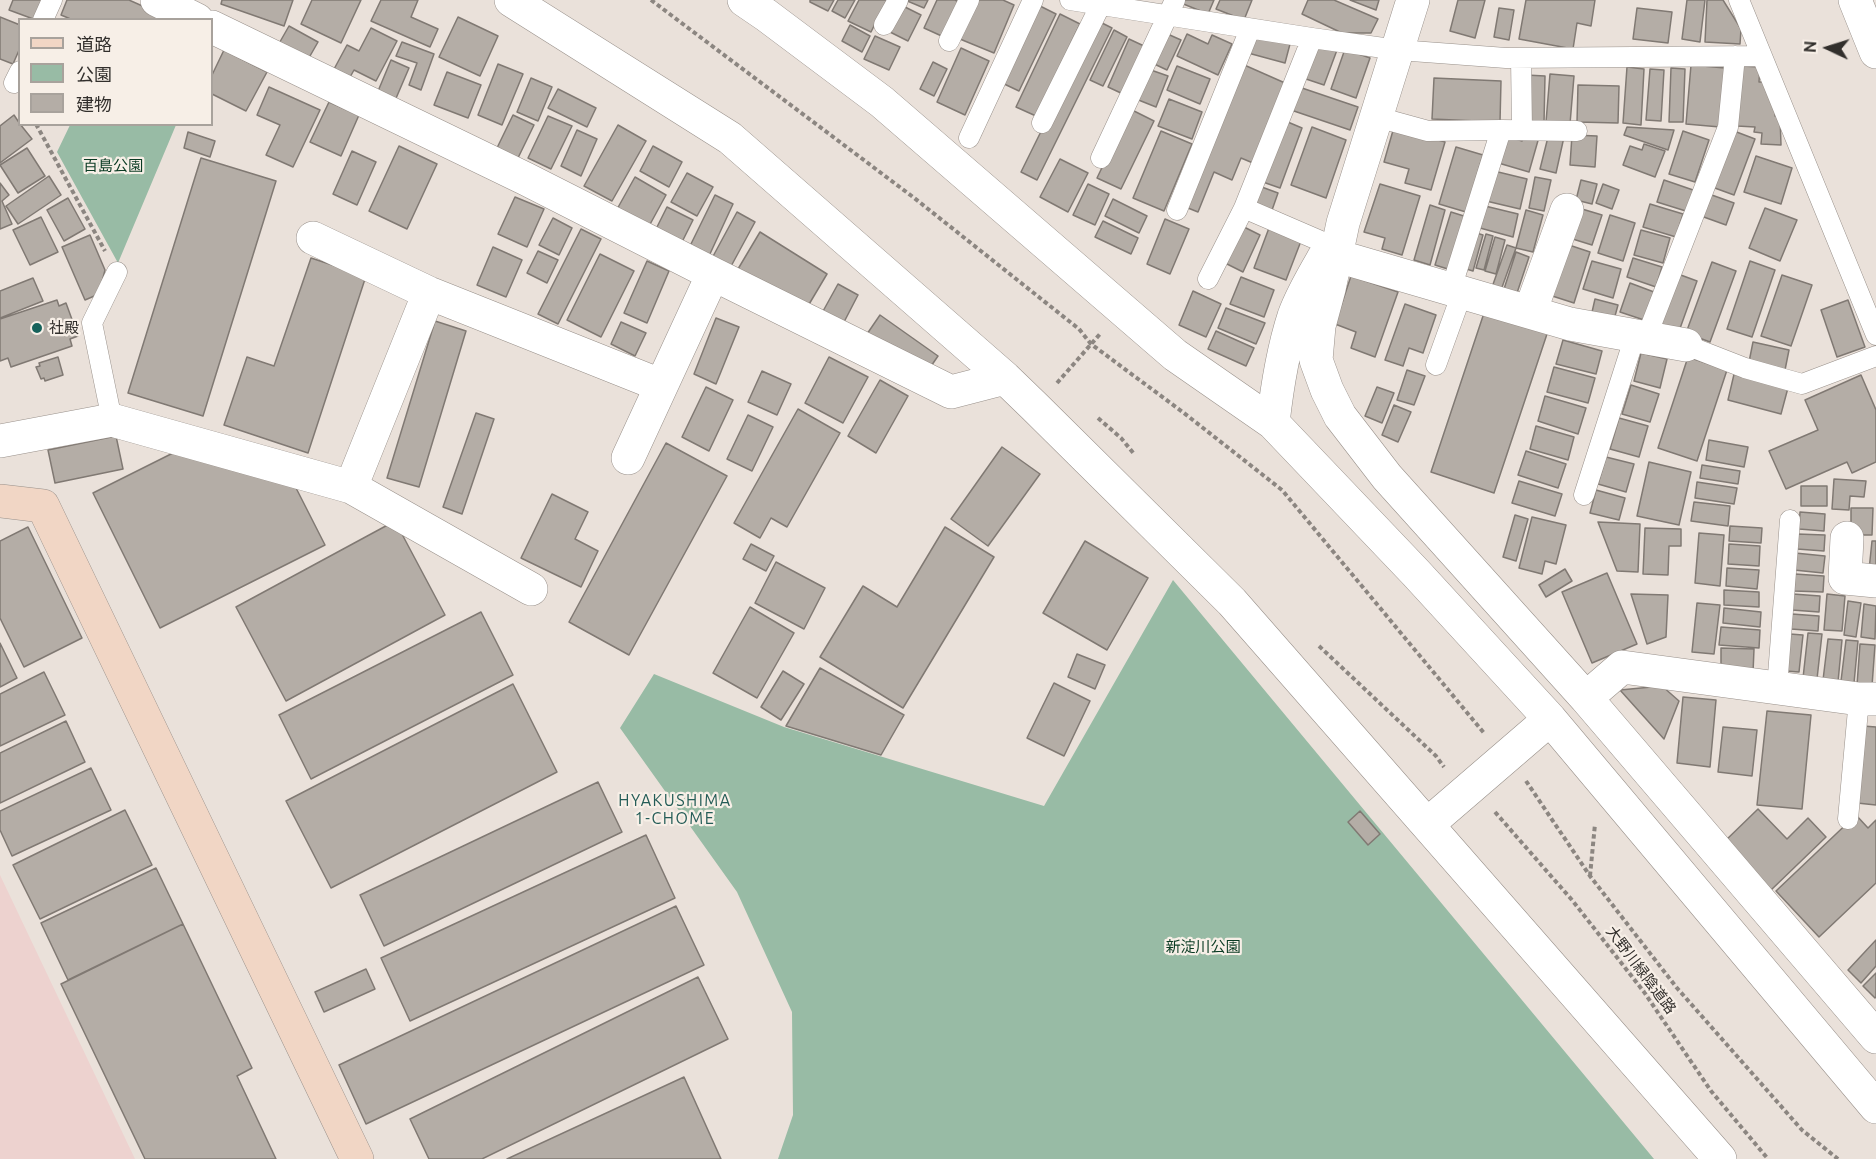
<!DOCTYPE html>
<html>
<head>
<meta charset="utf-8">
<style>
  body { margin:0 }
  #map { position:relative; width:1876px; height:1159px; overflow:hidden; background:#eae1da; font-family:Ubuntu,"Noto Sans JP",sans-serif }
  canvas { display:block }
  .legend { position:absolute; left:18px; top:18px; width:195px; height:108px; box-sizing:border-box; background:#f7efe7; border:2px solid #a8a29c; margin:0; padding:8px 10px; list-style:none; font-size:18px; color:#322f2c }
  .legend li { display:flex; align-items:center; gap:12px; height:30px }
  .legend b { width:30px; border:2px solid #a8a29c }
  .north { position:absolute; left:1798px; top:18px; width:60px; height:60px; -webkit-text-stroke:4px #f7efe7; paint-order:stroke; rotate:274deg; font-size:16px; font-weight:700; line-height:24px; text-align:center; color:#322f2c }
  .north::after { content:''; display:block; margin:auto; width:21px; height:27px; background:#322f2c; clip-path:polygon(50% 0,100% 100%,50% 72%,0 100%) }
</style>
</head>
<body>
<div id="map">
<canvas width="1876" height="1159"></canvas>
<ul class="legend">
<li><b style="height:8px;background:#f1d6c5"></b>道路</li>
<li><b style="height:16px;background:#98bba5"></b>公園</li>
<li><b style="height:16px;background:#b4ada6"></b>建物</li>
</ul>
<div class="north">N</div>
</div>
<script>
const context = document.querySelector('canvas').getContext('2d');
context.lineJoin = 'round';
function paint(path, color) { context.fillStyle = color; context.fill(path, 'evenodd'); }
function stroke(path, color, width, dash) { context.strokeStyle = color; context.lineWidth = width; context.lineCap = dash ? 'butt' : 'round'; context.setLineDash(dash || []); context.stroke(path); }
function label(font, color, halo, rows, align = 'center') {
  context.font = font + ' Ubuntu,"Noto Sans JP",sans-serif'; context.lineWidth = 4.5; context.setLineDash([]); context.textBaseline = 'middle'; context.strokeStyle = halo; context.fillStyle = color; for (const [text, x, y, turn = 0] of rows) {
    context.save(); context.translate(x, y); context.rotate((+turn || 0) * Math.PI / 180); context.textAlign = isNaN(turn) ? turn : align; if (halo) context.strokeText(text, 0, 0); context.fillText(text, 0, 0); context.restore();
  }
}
paint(new Path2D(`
  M0 875 135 1159H0Z`), '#edd2cf');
paint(new Path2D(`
  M70 125H176L118 263 57 152Z
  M1173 580 1654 1159H778L793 1115 792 1012 737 892 620 728 654 674 784 727 1044 806Z`), '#98bba5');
const building = new Path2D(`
  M13 0H44L36 20 9 10Z
  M67 0H129L174 20H73L61 15Z
  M222 0H293L284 26 221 4Z
  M312 0H361L341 43 301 24Z
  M381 0H418L411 17 438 29 430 47 371 21Z
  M810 0H834L828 11 810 2Z
  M838 0H855L845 18 832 11Z
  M859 0H887L871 32 848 21Z
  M905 0H928L924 8Z
  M937 0H955L961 3 946 38 924 28Z
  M971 0H1003L1014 5 994 53 955 37Z
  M1182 0H1214L1208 14 1181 3Z
  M1220 0H1252L1244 20 1216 9Z
  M1308 0H1334L1378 19 1371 33H1342L1302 14Z
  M1350 0H1379L1376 10Z
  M1458 0H1485L1475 38 1450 31Z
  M1526 0H1595L1591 26 1577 23 1573 49 1519 39Z
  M1687 0H1705L1700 42 1682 39Z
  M1707 0H1723L1741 29 1740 44 1705 42Z
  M1036 4 1056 14 1019 91 1000 82Z
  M903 6 921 15 908 41 890 32Z
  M1499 8 1514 10 1509 40 1494 37Z
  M1637 8 1672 12 1668 43 1633 39Z
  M1060 14 1080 24 1036 116 1016 107Z
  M0 17 20 25V48L13 64 0 59Z
  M458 17 498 36 480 76 439 57Z
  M1096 20 1112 28 1037 180 1021 172Z
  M850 25 870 36 862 52 842 41Z
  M289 26 318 42 306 63 277 47Z
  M371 28 397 41 376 81 354 70 349 79 333 71 347 45 359 51Z
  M1114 30 1127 37 1103 86 1090 80Z
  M1163 32 1181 40 1167 70 1150 62Z
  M1187 34 1208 44 1212 35 1232 44 1218 75 1177 56Z
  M1254 34 1290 44 1285 63 1248 53Z
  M875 36 900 47 889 70 864 59Z
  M1129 39 1144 46 1123 94 1108 87Z
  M402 42 434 54 421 90 409 85 417 63 396 56Z
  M1315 43 1337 50 1324 85 1303 78Z
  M961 48 989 61 965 115 937 102Z
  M1345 49 1370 58 1356 98 1331 89Z
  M224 50 267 72 246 111 212 94V75Z
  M391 60 409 68 394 103 376 96Z
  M933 62 947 69 934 96 920 89Z
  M498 64 523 74 502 125 478 115Z
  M1242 64 1285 83 1253 163 1241 158 1232 180 1214 172 1198 212 1183 206Z
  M1691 65 1725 68 1720 127 1686 124Z
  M1177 66 1210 79 1200 104 1167 90Z
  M1741 66 1760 67 1759 82H1767L1776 103 1775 116 1780 117 1781 145 1761 144 1762 133 1754 132 1755 127 1737 126Z
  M1627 67 1644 69 1641 125 1623 123Z
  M1671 68 1685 69 1683 122H1669Z
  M1148 69 1168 76 1156 107 1136 99Z
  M1650 69 1664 70 1661 121 1646 120Z
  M447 72 481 85 468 118 434 105Z
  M1550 74 1574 76 1570 124 1546 122Z
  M1526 75 1545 76 1544 123 1524 122Z
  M531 78 552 87 538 121 517 112Z
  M1434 78 1501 81 1500 122 1432 119Z
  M1578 85 1619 86 1618 123 1577 122Z
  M269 87 320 110 293 167 266 155 280 125 257 115Z
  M1299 87 1358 107 1350 130 1291 110Z
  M558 89 596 108 587 127 548 108Z
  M1169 99 1202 112 1192 139 1158 126Z
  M329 102 359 115 341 156 310 142Z
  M1130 109 1154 121 1121 189 1097 178Z
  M14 115 20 124 32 139 0 163V126Z
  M513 115 534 125 517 160 496 150Z
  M548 116 572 126 551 169 528 158Z
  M1283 120 1302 128 1280 188 1260 181Z
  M618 125 646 141 612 201 584 186Z
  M1312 127 1346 140 1326 198 1291 185Z
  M1394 127 1445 142 1431 190 1405 183 1409 169 1384 162Z
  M1627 127 1674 130 1668 150 1624 135Z
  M577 130 597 139 581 176 561 166Z
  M1161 131 1192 144 1164 211 1133 198Z
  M1683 131 1709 140 1695 182 1669 174Z
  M1734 131 1755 139 1734 195 1712 187Z
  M188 132 215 141 210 157 184 148Z
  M1524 133 1539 137 1529 172 1495 162 1503 135 1522 141Z
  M1549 133 1564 137 1556 173 1540 169Z
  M1572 135 1597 136 1595 167 1570 165Z
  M1644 144 1665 151 1655 177 1623 165 1630 146 1642 150Z
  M399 146 437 164 407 229 369 211Z
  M653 146 682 162 669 187 640 171Z
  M1456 147 1483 155 1466 212 1439 204Z
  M27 148 45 176 18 193 0 165Z
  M352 151 376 162 357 205 333 194Z
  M1756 156 1792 168 1781 204 1744 192Z
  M201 158 276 181 203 416 128 393Z
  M1060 159 1088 173 1068 212 1040 197Z
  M1494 171 1527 179 1520 209 1486 201Z
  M687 173 713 187 697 216 671 202Z
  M49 176 61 195 18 224 6 206Z
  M635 177 666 195 648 228 616 211Z
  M1535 177 1551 180 1544 211 1529 208Z
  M1581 180 1597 184 1592 204 1576 200Z
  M1664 180 1696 191 1689 212 1657 202Z
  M0 183 9 195 2 201 12 224 0 229Z
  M1088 184 1109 194 1095 225 1073 215Z
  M1380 184 1420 196 1402 255 1382 249 1385 238 1364 232Z
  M1603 184 1619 190 1612 209 1596 203Z
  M1259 186 1278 193 1271 213 1252 206Z
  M1709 194 1734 203 1726 225 1701 216Z
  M715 195 733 204 709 256 690 246Z
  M515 197 544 209 527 247 498 234Z
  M68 198 85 229 64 241 47 210Z
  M1113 199 1147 216 1139 233 1105 216Z
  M1650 204 1683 214 1676 237 1643 227Z
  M1430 205 1445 210 1430 265 1414 260Z
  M1485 206 1518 214 1513 237 1480 228Z
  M1572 206 1602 215 1592 245 1563 236Z
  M667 207 693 220 681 244 655 231Z
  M1765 208 1797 220 1780 261 1749 248Z
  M1526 210 1543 215 1533 252 1516 248Z
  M737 212 755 222 729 270 711 260Z
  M1451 212 1467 217 1451 270 1435 265Z
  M1610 215 1635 223 1623 261 1598 253Z
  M41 217 58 252 30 265 13 230Z
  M553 218 572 228 559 255 539 245Z
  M1165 219 1189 229 1170 274 1147 264Z
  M1103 221 1138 238 1131 254 1095 237Z
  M1240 225 1260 235 1243 272 1223 262Z
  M1269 228 1301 241 1286 280 1254 268Z
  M581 229 601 239 558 324 538 314Z
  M1641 230 1670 238 1663 263 1634 255Z
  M760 232 827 274 805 311 738 269Z
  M1473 232 1483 235 1473 271 1463 268Z
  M1486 234 1493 236 1484 270 1476 268Z
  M90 235 105 270 99 294 85 300 62 247Z
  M1495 237 1505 240 1496 274 1485 271Z
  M1560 242 1590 252 1574 303 1543 293Z
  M1507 245 1516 248 1500 293 1491 290Z
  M493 247 522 260 506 297 477 285Z
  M538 251 558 260 547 283 527 273Z
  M1516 252 1529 257 1517 293 1504 289Z
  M600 254 634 271 601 337 567 320Z
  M311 258 366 276 308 453 224 425 247 357 274 366Z
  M1633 258 1662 267 1656 287 1627 277Z
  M647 261 669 271 647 323 624 313Z
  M1592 261 1621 269 1613 298 1583 289Z
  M1750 261 1775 270 1752 337 1727 329Z
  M1712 262 1736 271 1710 342 1686 333Z
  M1678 274 1697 281 1678 334 1659 327Z
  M1782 275 1812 285 1791 346 1761 336Z
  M1351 276 1398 292 1375 357 1351 348 1356 332 1335 324Z
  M1241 277 1274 290 1264 317 1230 304Z
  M33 278 43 301 0 318V291Z
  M1630 283 1654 292 1644 320 1620 312Z
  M838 284 858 295 843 324 822 313Z
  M1193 291 1221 304 1206 337 1179 325Z
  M1595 299 1618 305 1612 327 1590 321Z
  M57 300 59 306 66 303 78 336 70 339 72 346 11 367 8 358 0 361V319Z
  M1848 300 1865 347 1837 357 1821 310Z
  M1405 304 1436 315 1423 353 1409 348 1403 366 1385 360Z
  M1226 308 1265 323 1256 344 1218 328Z
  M1485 310 1548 331 1494 493 1431 472Z
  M880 315 938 356 925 375 867 334Z
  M716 318 739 327 716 384 694 374Z
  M435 321 466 331 419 487 387 478Z
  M621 322 646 333 635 356 611 344Z
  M1216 331 1254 348 1246 366 1208 349Z
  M1563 340 1602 351 1596 374 1556 364Z
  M1753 342 1789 350 1785 370 1749 362Z
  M1641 353 1667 359 1660 388 1634 381Z
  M58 357 63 375 45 381 44 378 41 379 36 367 40 366 39 363Z
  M829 357 868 377 843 423 805 403Z
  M1688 357 1727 370 1697 461 1658 448Z
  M1554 367 1595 378 1588 403 1547 392Z
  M1407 370 1425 376 1414 405 1397 400Z
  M1735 370 1789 384 1781 414 1728 400Z
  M762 371 791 384 777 415 748 402Z
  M1861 375 1876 410V462L1852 473 1847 462 1786 489 1769 451 1818 430 1805 400Z
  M880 380 908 396 876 453 848 436Z
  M1631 385 1659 394 1650 422 1622 414Z
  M706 387 733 400 709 451 682 437Z
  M1377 387 1394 393 1382 423 1365 416Z
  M1545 396 1586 408 1578 434 1538 421Z
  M1394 405 1411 412 1398 442 1382 435Z
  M798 409 840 433 787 527 771 518 760 538 734 523Z
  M476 413 494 419 462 514 443 507Z
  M748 415 773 427 752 471 727 459Z
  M1619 418 1648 426 1639 457 1610 449Z
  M1536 426 1574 437 1568 460 1530 449Z
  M116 436 123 469 55 483 48 450Z
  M1709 440 1748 447 1744 467 1706 460Z
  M666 443 727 476 629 655 569 622Z
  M1002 447 1040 474 988 546 951 519Z
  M1526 451 1566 464 1558 488 1518 475Z
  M173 453 294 484 325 545 160 628 93 493Z
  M1606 457 1634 464 1626 492 1598 484Z
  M1649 462 1691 472 1679 525 1637 516Z
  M1702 465 1740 471 1738 484 1700 478Z
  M1834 479 1866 481 1864 497 1850 496 1849 510 1832 509Z
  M1519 481 1562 494 1555 516 1512 503Z
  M1697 482 1737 488 1734 504 1695 498Z
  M1801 486H1827V506H1801Z
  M1596 490 1625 498 1619 520 1590 513Z
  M552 494 588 512 575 539 598 551 581 587 521 558Z
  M1694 502 1730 506 1728 526 1691 521Z
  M1851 508H1873L1872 535H1851Z
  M1800 512 1825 514 1824 531 1799 529Z
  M1515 515 1528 519 1516 561 1503 557Z
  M1532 517 1566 525 1556 564 1545 561 1542 574 1519 568Z
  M395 521 445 615 286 701 236 607Z
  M1598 522 1640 524 1638 572 1617 571Z
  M1730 526 1762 528 1761 543 1729 541Z
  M28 527 82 638 24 667 0 618V541Z
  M945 527 994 557 903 708 820 657 863 586 897 607Z
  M1645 528 1681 529V546H1669L1668 575 1643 574Z
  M1699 533 1724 535 1720 586 1695 583Z
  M1797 534 1825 535 1824 551 1797 549Z
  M1085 541 1148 578 1107 650 1043 613Z
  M1872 541H1876V571L1869 570Z
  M751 544 774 556 766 571 743 559Z
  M1729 544 1760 546 1759 566 1728 564Z
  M1795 553 1825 556 1823 573 1794 570Z
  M776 562 825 588 804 629 755 603Z
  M1727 568 1759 570 1757 589 1726 586Z
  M1565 569 1572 581 1546 597 1539 585Z
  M1607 573 1637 644 1592 663 1562 592Z
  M1795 574 1824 576 1823 592 1794 591Z
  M1724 590 1759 592V607L1724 605Z
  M1631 594 1668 595 1666 637 1647 644Z
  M1793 594 1820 596 1819 612 1792 610Z
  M1827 594 1845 596 1842 631 1824 630Z
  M1848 601 1861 603 1856 637 1844 635Z
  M1697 603 1720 605 1714 654 1692 652Z
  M1864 604 1876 606 1875 639 1861 637Z
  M750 607 794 633 757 698 713 673Z
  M1724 608 1761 612 1760 627 1723 623Z
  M481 612 513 675 311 779 279 715Z
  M1792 614 1819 616 1818 631 1791 629Z
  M1721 627 1760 630 1759 648 1719 645Z
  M1808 633 1822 634 1817 679 1803 678Z
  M1790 634 1803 635 1799 672 1786 671Z
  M1828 639 1842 640 1838 682 1823 680Z
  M1846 640 1858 641 1854 683 1841 681Z
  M0 643 17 678 0 687Z
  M1860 644 1875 645 1872 686 1857 685Z
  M1721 648 1754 649 1753 673 1721 672Z
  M1077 654 1105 665 1095 689 1068 677Z
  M820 668 904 715 881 755 786 726Z
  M783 671 804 684 781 720 761 707Z
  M44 672 65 715 0 746V694Z
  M1054 683 1090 701 1064 756 1027 738Z
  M513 684 557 772 331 888 286 801Z
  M1662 686 1679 701 1664 739 1620 690Z
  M1683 697 1716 700 1710 767 1677 763Z
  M1767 711 1811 715 1802 809 1757 805Z
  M66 721 85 762 0 803V753Z
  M1863 726 1876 727V805L1857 803Z
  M1723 727 1757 730 1752 776 1718 772Z
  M91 768 111 810 12 856 0 830V811Z
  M598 782 622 832 384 946 360 895Z
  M1758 809 1787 839 1808 818 1826 837 1770 891 1723 843Z
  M125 810 152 865 40 919 13 865Z
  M1360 811 1380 834 1368 845 1348 822Z
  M1856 815 1868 828 1876 820V883L1819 937 1776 891Z
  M646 835 675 898 410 1021 381 958Z
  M156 868 183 924 68 980 41 923Z
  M676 906 704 965 366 1124 339 1065Z
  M183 924 252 1068 237 1076 276 1159H145L61 984Z
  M1876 940V966L1861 983 1848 970Z
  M366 969 375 989 324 1012 315 992Z
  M1876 973V997L1875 998 1863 986Z
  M698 977 728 1039 482 1159H429L410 1119Z
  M684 1077 721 1159H507Z`);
paint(building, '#b4ada6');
stroke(building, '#807973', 1.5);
const lane = new Path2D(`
  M1070 0 1312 38 1398 50 1506 58 1762 56
  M1739 0 1876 335
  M43 20 52 0
  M884 25 898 0
  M949 41 969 0
  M1521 58 1522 130
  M14 83 20 71
  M1377 117 1428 131 1501 130 1577 131
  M1042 123 1103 0
  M969 138 1033 0
  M1101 158 1175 0
  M1244 208 1332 246
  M1177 210 1250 29
  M1208 279 1244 208 1312 38
  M1451 289 1501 130
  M1646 338 1728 127 1735 56
  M1686 345 1745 368 1802 384 1876 356
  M1436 365 1462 293
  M112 420 92 323 117 272
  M1584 495 1635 336
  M1777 688 1790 520
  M1848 819 1859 699`);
const street = new Path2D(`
  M157 0 197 20
  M511 0 730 138 1005 378 1035 407 1232 602 1720 1159
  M744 0 766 15 882 102 1175 355 1273 423 1416 573 1550 719 1876 1107
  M1413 0 1343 223 1329 289 1319 326 1316 360 1327 390 1340 416 1387 477 1586 698 1876 1037
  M1855 0 1876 52
  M212 27 526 179 713 274 951 392 1005 378
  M313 238 429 293 660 385
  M1337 256 1570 324 1686 345
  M1530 312 1567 210
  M1273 423C1277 387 1283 350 1294 316 1301 296 1313 276 1324 257
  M0 441 112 420 351 487 531 589
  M628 458 713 274
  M351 487 429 293
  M1847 538 1845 578 1876 581
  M1586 698 1622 667 1859 699H1876
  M1428 824 1550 719`);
const secondary = new Path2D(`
  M0 501 43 506 357 1159`);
stroke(lane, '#98908a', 21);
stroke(street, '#98908a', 34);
stroke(secondary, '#98908a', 34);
stroke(new Path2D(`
  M651 0 913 197 1079 329 1091 344 1184 413 1282 490 1484 733
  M36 124 105 251
  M1057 383 1100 334
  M1098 418 1121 438 1135 455
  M1319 646 1436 756 1444 767
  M1526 781 1590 876 1677 988 1802 1130 1838 1159
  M1495 812 1572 900 1644 992 1711 1091 1768 1159
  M1590 876 1595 824`), '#8c8681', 4, [4.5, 3]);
stroke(lane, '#fff', 20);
stroke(street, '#fff', 33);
stroke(secondary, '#f1d6c5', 33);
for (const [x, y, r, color] of [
  [37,328,6,"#16625b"]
]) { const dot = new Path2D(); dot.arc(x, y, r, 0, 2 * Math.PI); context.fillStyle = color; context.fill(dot); stroke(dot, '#f7efe7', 2); }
label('15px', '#093a22', '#f7efe7', [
  ["百島公園",113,166],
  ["新淀川公園",1203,947]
]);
label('15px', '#322f2c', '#f7efe7', [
  ["社殿",49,328]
], 'left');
label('15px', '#322f2c', '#f7efe7', [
  ["大野川緑陰道路",1641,970,53]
]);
context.letterSpacing = '1.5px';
label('16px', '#245c57', '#f7efe7', [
  ["HYAKUSHIMA",675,801],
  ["1-CHOME",675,819]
]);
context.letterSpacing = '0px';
</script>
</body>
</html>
